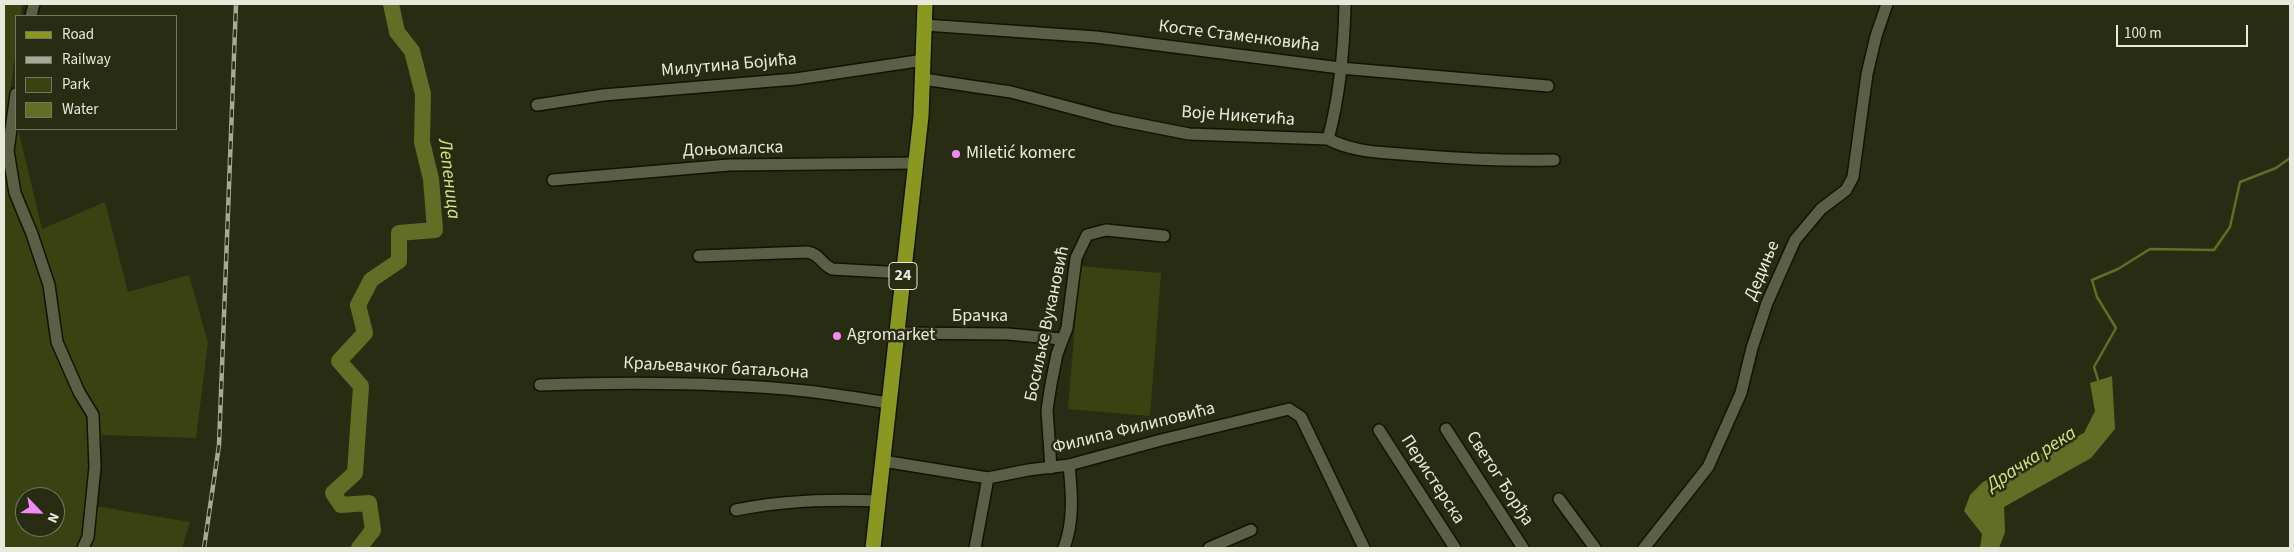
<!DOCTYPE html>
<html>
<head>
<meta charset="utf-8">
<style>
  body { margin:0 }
  #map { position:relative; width:2294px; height:552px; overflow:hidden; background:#282c13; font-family:"Source Sans 3",sans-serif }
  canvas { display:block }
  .frame { position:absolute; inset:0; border:5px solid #e7eadb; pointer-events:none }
  .legend { position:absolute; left:15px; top:15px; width:162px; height:115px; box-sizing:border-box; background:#282c13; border:1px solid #747863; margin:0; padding:6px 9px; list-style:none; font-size:15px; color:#e7eadb }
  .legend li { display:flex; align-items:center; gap:10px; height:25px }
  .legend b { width:25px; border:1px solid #747863 }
  .north { position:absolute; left:15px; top:487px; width:50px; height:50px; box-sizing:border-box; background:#282c13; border:1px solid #747863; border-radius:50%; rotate:114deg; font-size:14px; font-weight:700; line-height:20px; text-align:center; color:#e7eadb }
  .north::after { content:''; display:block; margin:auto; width:18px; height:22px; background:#f28af3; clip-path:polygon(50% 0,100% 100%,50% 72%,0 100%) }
  .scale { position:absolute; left:2116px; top:25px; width:132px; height:22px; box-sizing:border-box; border:2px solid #e7eadb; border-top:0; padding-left:6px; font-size:15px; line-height:18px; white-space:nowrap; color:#e7eadb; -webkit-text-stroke:4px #282c13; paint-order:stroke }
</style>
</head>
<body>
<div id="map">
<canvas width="2294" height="552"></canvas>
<div class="frame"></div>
<ul class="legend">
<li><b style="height:6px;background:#8a9821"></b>Road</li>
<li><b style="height:6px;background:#a6a997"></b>Railway</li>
<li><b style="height:14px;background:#3b4211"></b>Park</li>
<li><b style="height:14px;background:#626d26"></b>Water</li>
</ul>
<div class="north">N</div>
<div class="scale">100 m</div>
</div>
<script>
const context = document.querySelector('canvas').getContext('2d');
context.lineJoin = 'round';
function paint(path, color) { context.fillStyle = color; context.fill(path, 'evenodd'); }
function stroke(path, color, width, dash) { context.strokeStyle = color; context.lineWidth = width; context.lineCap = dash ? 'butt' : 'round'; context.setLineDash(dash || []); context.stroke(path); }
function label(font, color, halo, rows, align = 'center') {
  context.font = font + ' "Source Sans 3",sans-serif'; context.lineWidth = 5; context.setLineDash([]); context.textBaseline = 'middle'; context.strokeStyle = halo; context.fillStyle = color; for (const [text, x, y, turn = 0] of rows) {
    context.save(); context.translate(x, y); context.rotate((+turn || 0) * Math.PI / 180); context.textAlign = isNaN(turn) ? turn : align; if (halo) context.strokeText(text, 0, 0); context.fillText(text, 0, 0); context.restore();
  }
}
paint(new Path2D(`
  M4 4H22L21 16H16V47L10 94 16 129H18L42 229 105 202 128 292 189 275 208 343 196 438 102 435 95 506 190 522 182 548H4ZM25 497H55V527H25Z
  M1080 266 1161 273 1150 416 1068 409Z`), '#3b4211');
paint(new Path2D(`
  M2112 376 2115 429 2091 458 2004 507 2005 532 1999 548H1980L1982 534 1964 511 1970 495 1983 482 2084 433 2095 411 2090 383Z`), '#626d26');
stroke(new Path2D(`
  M2099 383 2094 367 2116 328 2097 297 2092 280 2118 269 2150 249 2214 250 2230 227 2240 182 2276 168 2290 158`), '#626d26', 2.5);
stroke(new Path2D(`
  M359 548 373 530 369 503 341 505 333 493 355 473 361 386 339 361 365 333 358 305 371 280 399 261V233L435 230 431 179 422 142 423 94 412 51 397 32 391 4`), '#626d26', 16);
const minor = new Path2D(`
  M31 16 34 4
  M925 25 1096 37 1340 68 1548 86
  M923 79 1011 92 1113 119 1189 134 1328 139C1355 153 1383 152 1413 155 1461 159 1507 161 1554 160
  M16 94 8 151 15 193 32 234 49 285 57 342 79 392 93 415 95 467 88 537 83 548
  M537 105 603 95 796 79 924 60
  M1328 139C1340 96 1344 49 1345 4
  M553 180 729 165 916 163
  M699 256 807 252C820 254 821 264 832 269L904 273
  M897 333 1008 334 1061 339
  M540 385C629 382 718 382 806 391 834 394 862 399 889 403
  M1446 429 1523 548
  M1379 430 1455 548
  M883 461 988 478 1028 470 1069 465 1161 440 1289 409 1301 417 1364 548
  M1051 468 1047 410 1051 384 1057 354 1067 328 1076 258 1087 235 1106 230 1164 236
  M1559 499 1595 548
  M736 510C784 500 831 499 879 501
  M975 548 988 478
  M1064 548C1074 521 1072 494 1069 465
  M1209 548 1251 530
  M1644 548 1708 467 1741 393 1752 348 1767 303 1795 240 1821 209 1846 190 1853 177 1867 74 1876 36 1887 4`);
const major = new Path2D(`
  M873 548 921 116 925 4`);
stroke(minor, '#111400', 14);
stroke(major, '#111400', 18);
stroke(minor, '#5a5f45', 11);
stroke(major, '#8a9821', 15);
const rail = new Path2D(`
  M204 548 219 445 236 4`);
stroke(rail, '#a6a997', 4.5);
stroke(rail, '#282c13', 2.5, [8]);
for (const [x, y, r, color] of [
  [956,154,5,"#f28af3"],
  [837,336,5,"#f28af3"]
]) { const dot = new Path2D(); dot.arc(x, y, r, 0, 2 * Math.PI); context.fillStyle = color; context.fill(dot); stroke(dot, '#282c13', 2); }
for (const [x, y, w] of [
  [903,276,28]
]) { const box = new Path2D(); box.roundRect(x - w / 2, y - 13.5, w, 27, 4); context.fillStyle = '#282c13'; context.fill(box); stroke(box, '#e7eadb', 1); }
label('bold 16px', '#e7eadb', null, [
  ["24",903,276]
]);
label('18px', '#e7eadb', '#282c13', [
  ["Косте Стаменковића",1239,37,7],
  ["Милутина Бојића",729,66,-5],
  ["Воје Никетића",1238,117,4],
  ["Доњомалска",733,150,-2],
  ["Дедиње",1763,271,-67],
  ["Брачка",980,317],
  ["Босиљке Вукановић",1048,324,-78],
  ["Краљевачког батаљона",716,369,3],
  ["Филипа Филиповића",1134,429,-14],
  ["Светог Ђорђа",1499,479,57],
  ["Перистерска",1432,480,57]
]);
label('18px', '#e7eadb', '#282c13', [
  ["Miletić komerc",966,154],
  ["Agromarket",847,336]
], 'left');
label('italic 19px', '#d5e582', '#282c13', [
  ["Лепеница",448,179,83],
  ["Драчка река",2032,460,-33]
]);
</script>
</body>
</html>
